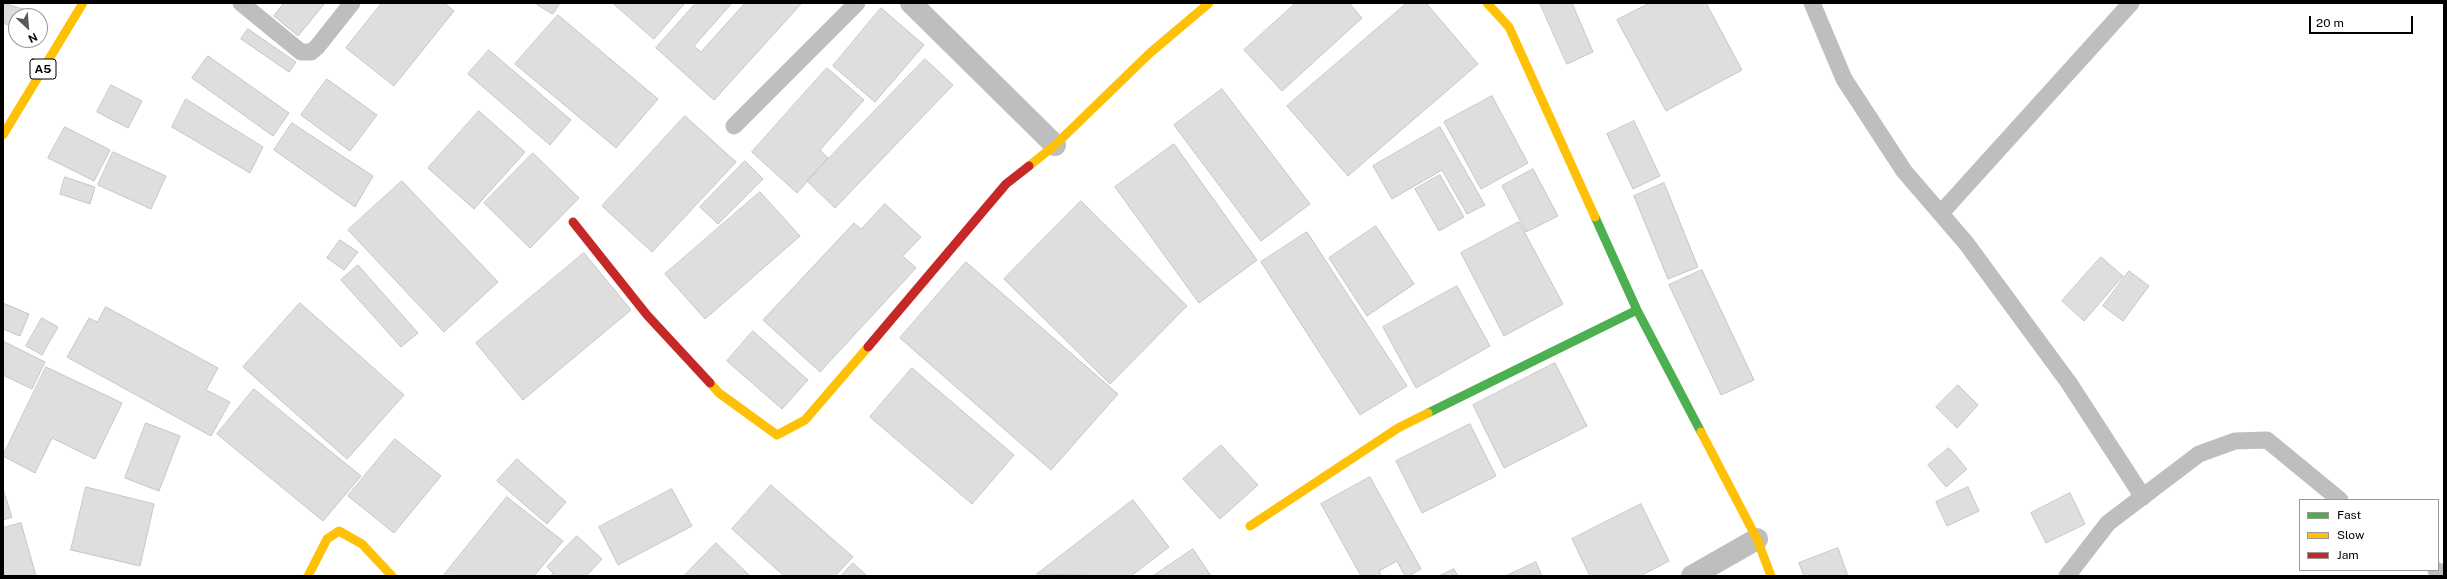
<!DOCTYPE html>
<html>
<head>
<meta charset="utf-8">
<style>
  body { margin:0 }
  #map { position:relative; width:2447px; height:579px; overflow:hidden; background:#fff; font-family:"Public Sans",sans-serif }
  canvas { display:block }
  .frame { position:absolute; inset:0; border:4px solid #000; pointer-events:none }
  .legend { position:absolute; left:2299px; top:499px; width:140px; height:72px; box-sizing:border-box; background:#fff; border:1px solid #999; margin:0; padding:5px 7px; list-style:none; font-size:12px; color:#000 }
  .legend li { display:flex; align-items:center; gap:8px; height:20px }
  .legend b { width:20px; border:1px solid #999 }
  .north { position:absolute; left:8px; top:8px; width:40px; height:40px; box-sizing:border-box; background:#fff; border:1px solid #999; border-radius:50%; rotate:154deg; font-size:11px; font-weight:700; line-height:16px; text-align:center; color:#000 }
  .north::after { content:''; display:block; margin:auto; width:14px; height:18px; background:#595959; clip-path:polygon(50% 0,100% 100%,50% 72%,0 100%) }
  .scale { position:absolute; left:2309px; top:16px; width:104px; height:18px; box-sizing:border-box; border:2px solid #000; border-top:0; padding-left:5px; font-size:12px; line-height:14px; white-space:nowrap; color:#000; -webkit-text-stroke:3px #fff; paint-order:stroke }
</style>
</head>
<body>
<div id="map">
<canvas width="2447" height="579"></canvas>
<div class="frame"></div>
<ul class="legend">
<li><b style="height:5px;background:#4caf50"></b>Fast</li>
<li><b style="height:5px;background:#ffc107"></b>Slow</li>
<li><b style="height:5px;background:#c62828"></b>Jam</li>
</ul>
<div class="north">N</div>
<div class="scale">20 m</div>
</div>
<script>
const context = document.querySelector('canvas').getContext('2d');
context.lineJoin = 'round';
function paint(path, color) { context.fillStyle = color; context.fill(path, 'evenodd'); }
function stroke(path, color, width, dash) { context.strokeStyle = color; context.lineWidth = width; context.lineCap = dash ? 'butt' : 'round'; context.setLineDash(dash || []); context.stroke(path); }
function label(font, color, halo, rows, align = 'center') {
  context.font = font + ' "Public Sans",sans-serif'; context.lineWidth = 3; context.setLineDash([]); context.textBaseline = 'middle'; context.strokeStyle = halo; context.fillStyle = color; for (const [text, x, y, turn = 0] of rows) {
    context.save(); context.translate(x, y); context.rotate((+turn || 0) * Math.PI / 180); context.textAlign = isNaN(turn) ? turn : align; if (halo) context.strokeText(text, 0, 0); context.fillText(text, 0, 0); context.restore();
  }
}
const building = new Path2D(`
  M3 3 26 10 24 16H16V28L3 23Z
  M284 3H325L298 36 274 16Z
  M382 3H444L454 11 394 86 346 48Z
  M535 3H560L553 14Z
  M613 3H685L654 39Z
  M696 3H732L694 46 701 52 745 3H802L714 100 656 48Z
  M1296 3H1349L1362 18 1282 91 1244 50Z
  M1407 3H1426L1478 64 1348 176 1287 106Z
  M1540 3H1572L1593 52 1567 64Z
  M1650 3H1706L1742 70 1666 111 1617 20Z
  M881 8 924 45 875 102 833 66Z
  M558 15 658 99 616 148 515 64Z
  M248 29 296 62 289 72 241 39Z
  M489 50 571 120 550 145 468 74Z
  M208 56 289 113 273 136 192 78Z
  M925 59 953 85 835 208 807 181Z
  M827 68 864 100 820 150 828 158 797 193 752 152Z
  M327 79 377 115 350 151 301 115Z
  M111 85 142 101 128 128 97 112Z
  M1222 89 1310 204 1261 241 1174 125Z
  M1492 96 1528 163 1481 189 1444 122Z
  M186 99 263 147 250 173 172 127Z
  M479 111 525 152 474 209 428 168Z
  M685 116 736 162 652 252 602 206Z
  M1634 121 1660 176 1633 189 1607 134Z
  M292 123 373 176 355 207 274 150Z
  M65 127 110 150 94 181 48 158Z
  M1440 127 1485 205 1467 214 1442 170 1392 199 1373 166Z
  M1174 144 1257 260 1199 303 1115 187Z
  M113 152 166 176 151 209 98 185Z
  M533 153 579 198 530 248 484 203Z
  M745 161 763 179 718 224 700 207Z
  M1533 169 1558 216 1526 232 1502 186Z
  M1440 175 1464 217 1439 231 1415 189Z
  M65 177 95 187 90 204 60 194Z
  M402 181 498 282 444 332 348 230Z
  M1664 183 1698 267 1668 279 1634 196Z
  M760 192 800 236 705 319 665 274Z
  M1081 201 1187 306 1110 384 1004 279Z
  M885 204 921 237 903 256 916 268 820 372 763 320 854 223 861 229Z
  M1519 222 1563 304 1504 336 1461 253Z
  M1376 226 1414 284 1367 316 1329 258Z
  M1307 232 1407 386 1360 415 1261 262Z
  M340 240 358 252 344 270 327 258Z
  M584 253 631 310 523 400 476 343Z
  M2101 257 2123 276 2084 321 2062 301Z
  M966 262 1118 394 1051 470 900 338Z
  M358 265 418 333 401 347 341 280Z
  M1702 270 1754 380 1721 395 1669 285Z
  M2129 271 2149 286 2123 321 2103 306Z
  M1457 286 1490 346 1416 388 1383 327Z
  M3 303 29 314 20 336 3 329Z
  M300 303 404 395 347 459 243 367Z
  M106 307 218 368 206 390 230 402 211 436 67 357 89 318 97 322Z
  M42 318 58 327 42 355 26 346Z
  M753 331 808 380 782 409 727 361Z
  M3 341 45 362 32 389 3 375Z
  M1555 363 1587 426 1504 468 1473 405Z
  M46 367 122 403 95 459 52 438 35 473 3 456Z
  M912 368 1014 455 972 504 870 417Z
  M1958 385 1978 405 1957 428 1936 407Z
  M254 389 361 476 323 521 217 434Z
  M146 423 180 436 159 491 125 478Z
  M1470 424 1496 476 1422 513 1396 461Z
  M395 439 441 476 394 533 348 496Z
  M1221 445 1258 485 1220 519 1183 479Z
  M1949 448 1967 469 1946 487 1928 465Z
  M517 459 566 502 547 524 497 481Z
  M1370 477 1421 569 1409 576H1405L1397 561 1379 571 1381 576H1361L1321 504Z
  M771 485 853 557 835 576H784L732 529Z
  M86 487 154 504 140 566 71 550Z
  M1968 487 1979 511 1947 526 1936 502Z
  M3 489 12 517 3 520Z
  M672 489 692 526 618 565 599 527Z
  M2070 493 2085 524 2046 543 2031 513Z
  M507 497 563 541 534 576H443Z
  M1133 500 1169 547 1131 576 1037 574Z
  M1641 504 1669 561 1640 576H1590L1572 539Z
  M21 523 36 576H3V528Z
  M577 536 602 559 586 576H550L553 573 547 567Z
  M716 543 750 576H684Z
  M1838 548 1848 576H1804L1799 563Z
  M1193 549 1211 576H1153Z
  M1536 562 1542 576H1506Z
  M853 563 867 576H841Z
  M1454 569 1458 576H1439Z`);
paint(building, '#dedede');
stroke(building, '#c6c6c6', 1);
stroke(new Path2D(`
  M241 3 301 52H311L317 47 352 3
  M1812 3 1844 79 1904 171 1966 243 2069 383 2143 497
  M734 126 857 3
  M1941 213 2131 3
  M2436 570 2444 575
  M2067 576 2108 523 2199 454 2235 441 2267 440 2340 500`), '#bebebe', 17);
stroke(new Path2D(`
  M911 3 1055 145
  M1692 576 1757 539`), '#bebebe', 22);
stroke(new Path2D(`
  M1595 217 1637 310 1701 432
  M1428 413 1637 310`), '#4caf50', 9);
stroke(new Path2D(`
  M1487 3 1509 27 1595 217
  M3 135 83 3
  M1029 166 1055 145 1150 53 1209 3
  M710 383 719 393 777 435 805 420 868 347
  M1701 432 1757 539 1771 576
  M1250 526 1398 428 1428 413
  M308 576 327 539 339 531 362 544 392 576`), '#ffc107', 9);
stroke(new Path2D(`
  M573 222 647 315 710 383
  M868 347 1006 184 1029 166`), '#c62828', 9);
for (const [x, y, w] of [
  [43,69,26]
]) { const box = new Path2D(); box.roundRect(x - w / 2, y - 10, w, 20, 3); context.fillStyle = '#fff'; context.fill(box); stroke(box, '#000', 1); }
label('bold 12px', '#000', null, [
  ["A5",43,69]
]);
</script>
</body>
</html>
